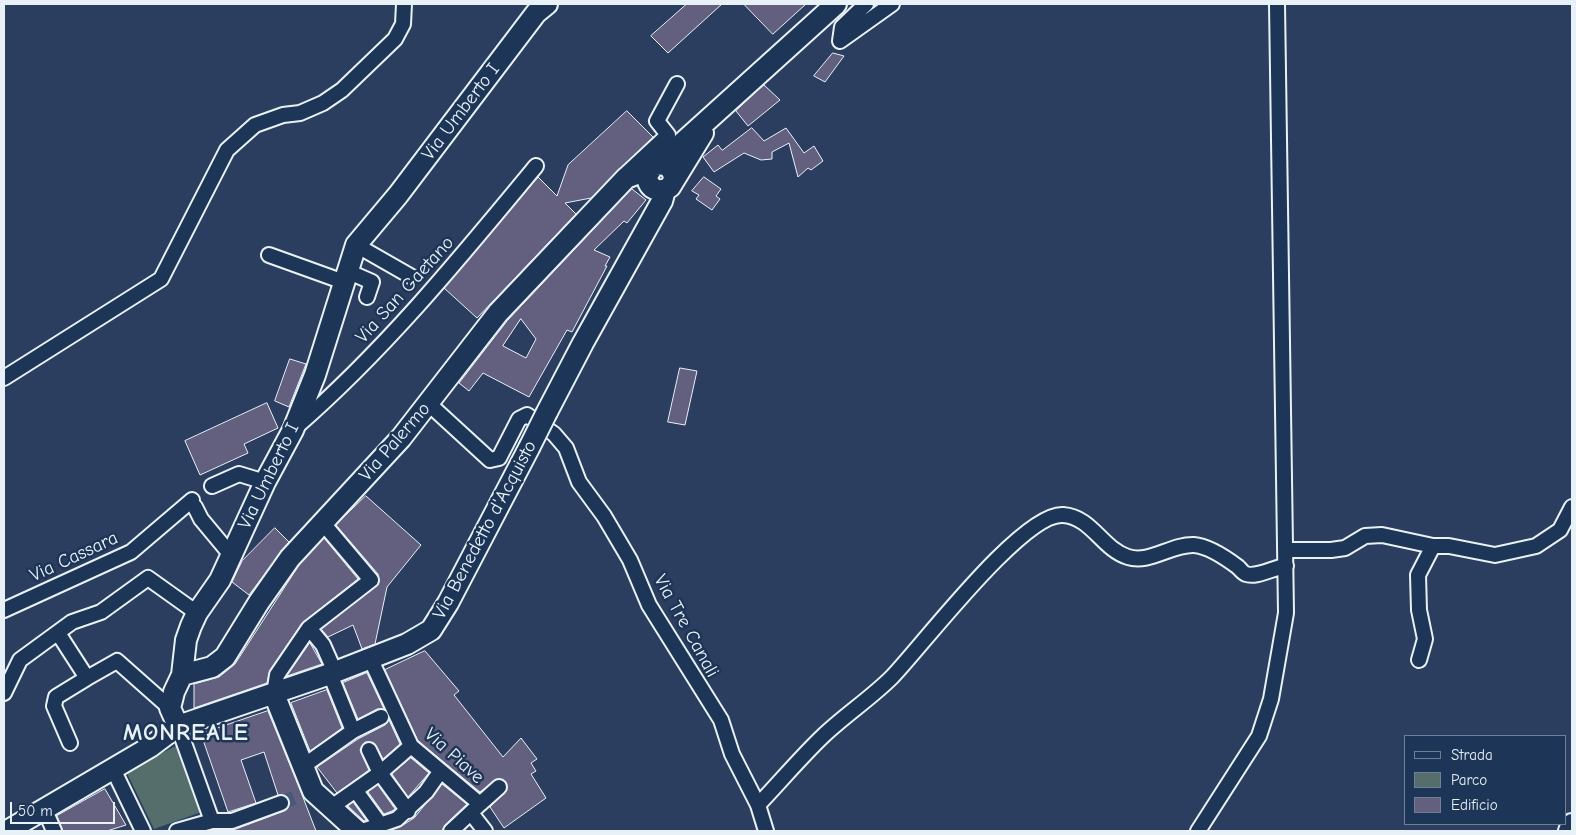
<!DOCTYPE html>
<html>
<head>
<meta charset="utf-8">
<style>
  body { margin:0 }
  #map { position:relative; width:1576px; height:835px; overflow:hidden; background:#2b3e5f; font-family:"Comic Neue",sans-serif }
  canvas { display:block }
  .frame { position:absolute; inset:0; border:5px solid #e8f1f8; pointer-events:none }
  .legend { position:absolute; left:1404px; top:735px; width:162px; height:90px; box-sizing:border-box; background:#1d3557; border:1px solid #6e8097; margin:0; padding:6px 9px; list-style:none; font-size:15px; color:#e8f1f8 }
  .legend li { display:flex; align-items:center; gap:10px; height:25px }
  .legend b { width:25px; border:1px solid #6e8097 }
  .scale { position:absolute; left:10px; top:802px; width:105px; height:22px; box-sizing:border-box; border:2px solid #e8f1f8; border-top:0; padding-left:6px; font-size:15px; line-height:18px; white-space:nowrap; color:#e8f1f8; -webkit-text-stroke:4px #1d3557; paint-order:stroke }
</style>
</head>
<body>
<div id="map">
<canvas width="1576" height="835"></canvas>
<div class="frame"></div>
<ul class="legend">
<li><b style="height:6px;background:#1d3557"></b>Strada</li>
<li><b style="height:14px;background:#556e6b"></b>Parco</li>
<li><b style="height:14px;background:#63607f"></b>Edificio</li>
</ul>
<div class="scale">50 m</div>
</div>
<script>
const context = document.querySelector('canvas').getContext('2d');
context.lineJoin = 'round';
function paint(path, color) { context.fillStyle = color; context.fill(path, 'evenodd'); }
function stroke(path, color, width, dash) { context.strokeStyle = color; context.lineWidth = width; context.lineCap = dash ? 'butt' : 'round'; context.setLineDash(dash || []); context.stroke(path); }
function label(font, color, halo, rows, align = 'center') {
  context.font = font + ' "Comic Neue",sans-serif'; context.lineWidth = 5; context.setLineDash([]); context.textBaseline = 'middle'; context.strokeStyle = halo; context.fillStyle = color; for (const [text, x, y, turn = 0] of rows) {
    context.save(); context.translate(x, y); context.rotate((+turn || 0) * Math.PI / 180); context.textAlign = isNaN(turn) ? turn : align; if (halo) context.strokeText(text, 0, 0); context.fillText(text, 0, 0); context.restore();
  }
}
paint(new Path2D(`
  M180 744 204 811 154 829 126 771Z`), '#556e6b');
const building = new Path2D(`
  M687 4H722L668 53 651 36Z
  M744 4H806L773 34Z
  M833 53 844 56 825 82 814 76Z
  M764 85 780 100 748 126 736 111Z
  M627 111 653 137 591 198 565 203 576 214 477 318 444 288 538 177 557 196 568 165Z
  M752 128 764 141 786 128 804 153 814 146 823 161 811 170 808 168 798 177 789 143 772 152V159L761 160 744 153 714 172 703 157 718 145 722 150Z
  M704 177 721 189 716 196 720 199 712 210 696 199 699 195 692 191Z
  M632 189 646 200 627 223 624 221 594 250 610 257 605 266H607L572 332 567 330 529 397 483 373 469 391 459 383 507 321ZM521 319 536 339 526 358 503 346Z
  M290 359 306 364 289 407 275 401Z
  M680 368 697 371 685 425 668 422Z
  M267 403 278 428 244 444 248 453 200 475 185 441Z
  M366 496 421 545 387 587 375 644 362 649 353 625 328 637 321 629 379 583 378 574 336 525Z
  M275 528 289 542 249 595 232 582 242 561Z
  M324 538 358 579 302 623 270 670 267 683 194 708V684L219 677 235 664 299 565Z
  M310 643 322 664 287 676Z
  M425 651 459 691 454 695 503 757 521 738 537 759 531 763 536 771 531 774 546 798 504 828 490 807 507 790 506 782 497 779 480 792 418 741 385 670Z
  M367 673 384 709H377L358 719 343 683Z
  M327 690 342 728 310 751 291 703Z
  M268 711 299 787 316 831H234L233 830 284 811 288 808 289 800 286 796 278 795 264 752 241 760 256 803 228 812 201 734Z
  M389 720 400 744 383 759 374 743 365 742 360 750 369 770 337 793 317 767 358 739 385 725Z
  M411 758 429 773 408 797 392 774Z
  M442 784 467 804 445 825 442 831H388L400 827 414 818Z
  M378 785 395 809 392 811 384 814 368 792Z
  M105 789 126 825 107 831H63L57 816Z
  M353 802 366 820 364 821 348 806Z`);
paint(building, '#63607f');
stroke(building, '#e8f1f8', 1);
stroke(new Path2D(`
  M281 803 301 795`), '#475976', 14, [14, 7]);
const street = new Path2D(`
  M866 4 842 27 840 41 892 4
  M625 175 668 135 657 121 677 84
  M356 245 412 277
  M269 255 344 282
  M347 271 372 282 367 297
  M4 378 161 279 227 150 255 125 283 115 300 113 323 103 342 90 395 39 403 24 404 4
  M429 404 490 460 499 458 519 419 527 415 554 434 566 448 579 482 604 516 630 560 649 605 721 720 732 754 758 805 766 831
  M295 428C385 350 460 258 536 166
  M212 486 239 474 265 482
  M195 507 201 519 231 555
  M1286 550H1331L1345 548 1365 536 1382 535 1433 546H1449L1495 555 1536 546 1560 530 1572 507
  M4 610 131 552 192 500
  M309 628 323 645 335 672
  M58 633 87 678 117 661 170 708
  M370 658 411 746 480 804 499 787
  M1419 660 1425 639 1419 610 1418 575 1433 546
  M330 674 353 731
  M4 693 20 660 72 622 101 612 148 578 197 613
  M274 694 277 675 309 628 371 580 322 522
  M178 726 212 821
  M70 743 54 706 56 697 87 678
  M369 750 380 773 408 811
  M302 767 353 731 381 717
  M113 769 143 831
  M356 791 380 824
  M758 805C780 782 800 758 823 736 845 715 871 698 892 677 922 646 1023 512 1063 515 1092 517 1102 549 1128 557 1149 564 1172 544 1194 545 1208 546 1226 558 1238 567 1240 569 1243 573 1246 574 1256 578 1275 567 1286 566
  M44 808 54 831
  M330 808 380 773 411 746
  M471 813 485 831
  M177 831 212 821H232L281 803
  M362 831 397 819 426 792 440 772
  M451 831 480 804
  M1198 831 1259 736 1271 699 1286 613 1277 4`);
const secondary = new Path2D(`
  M659 164 836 4
  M674 178C672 166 665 163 654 165L647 176C648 189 659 194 670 187L703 133
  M547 412 583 343 662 201 665 190
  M182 675 212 667 225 657 259 602 290 558 401 438 498 313 626 178 650 169
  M274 694 313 791 357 831
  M178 726 170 708 174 692 182 675 186 640 191 626 197 613 220 580 265 482 293 430 315 375 356 245 398 195 536 13 547 4
  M7 831 150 747 178 726 330 674 407 644 431 630 448 603 529 448
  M1569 831 1572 824`);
stroke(street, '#e8f1f8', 18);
stroke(secondary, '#e8f1f8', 24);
stroke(street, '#1d3557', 14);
stroke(secondary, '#1d3557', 20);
const secondaryBridge = new Path2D(`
  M529 448 547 412`);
stroke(secondaryBridge, '#e8f1f8', 24, []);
stroke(secondaryBridge, '#1d3557', 20);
label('19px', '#e8f1f8', '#1d3557', [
  ["Via Umberto I",461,112,-53],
  ["Via San Gaetano",405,290,-48],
  ["Via Palermo",395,442,-49],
  ["Via Umberto I",269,476,-64],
  ["Via Benedetto d'Acquisto",485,530,-62],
  ["Via Cassara",74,557,-25],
  ["Via Tre Canali",686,626,61],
  ["Via Piave",454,756,42]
]);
context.letterSpacing = '1px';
label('bold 24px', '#e8f1f8', '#1d3557', [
  ["MONREALE",186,733]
]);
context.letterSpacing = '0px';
</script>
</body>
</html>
